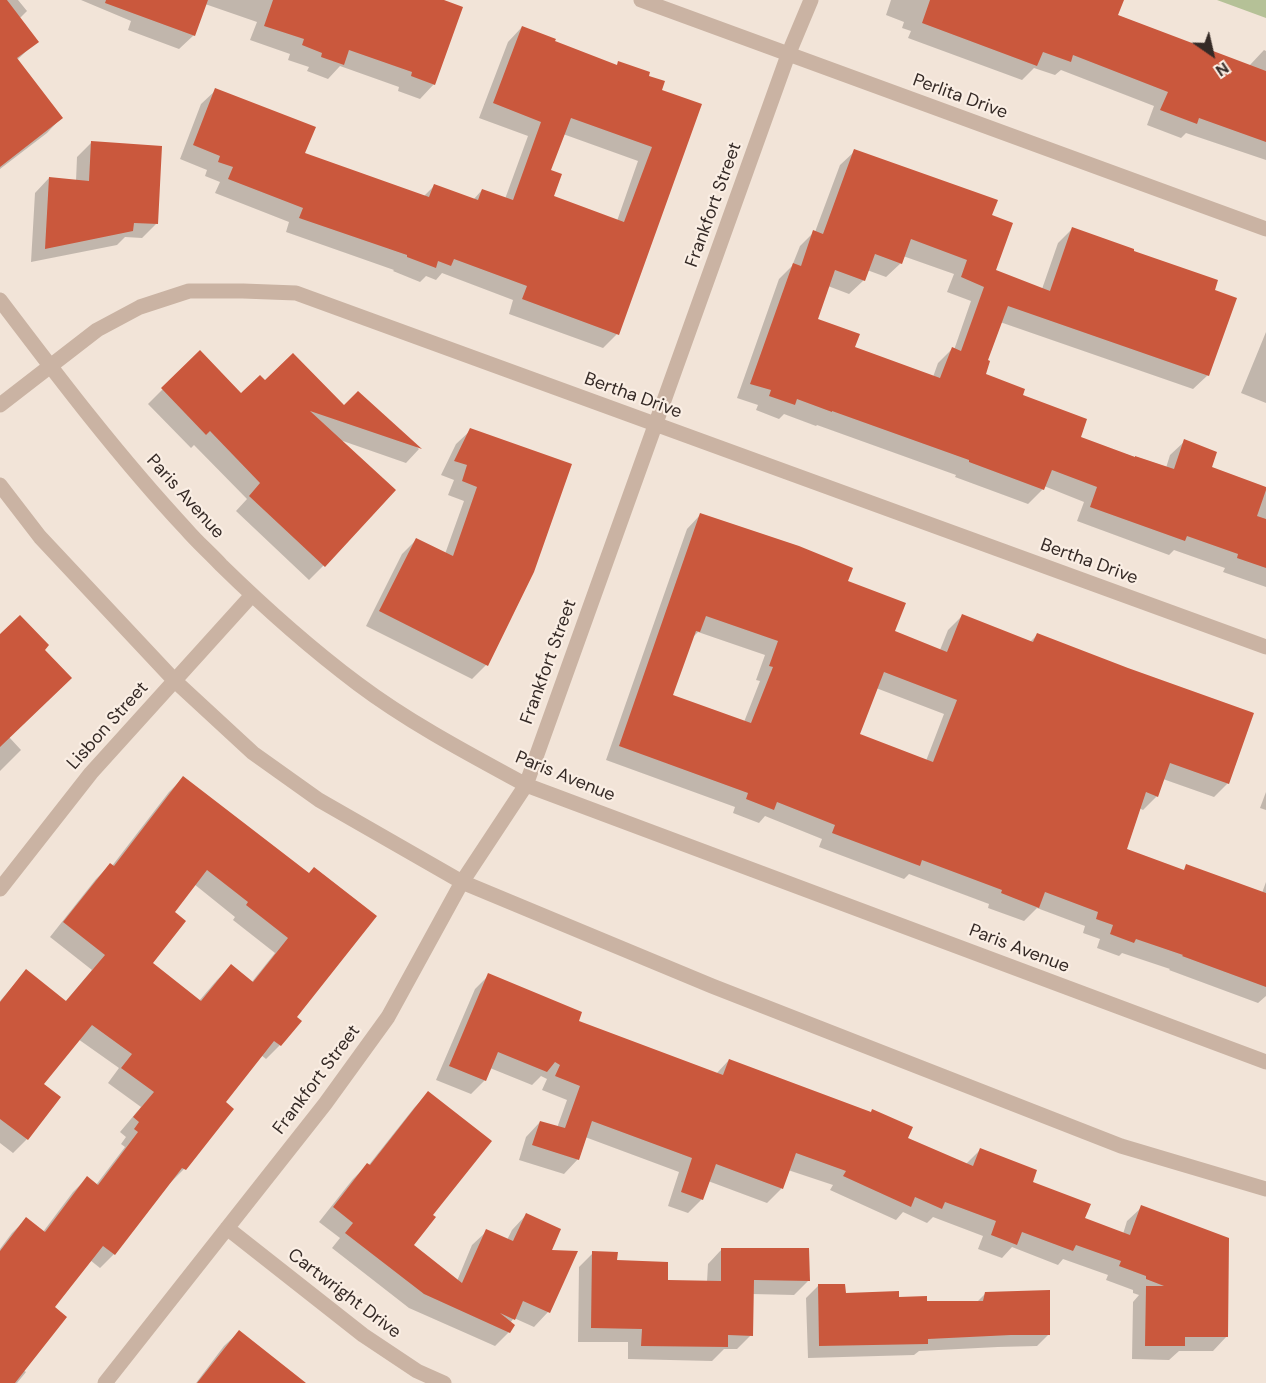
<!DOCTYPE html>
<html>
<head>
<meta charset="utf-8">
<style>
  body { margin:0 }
  #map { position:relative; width:1266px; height:1383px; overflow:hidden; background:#f2e4d8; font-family:"DM Sans",sans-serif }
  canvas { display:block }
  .north { position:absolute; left:1182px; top:24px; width:60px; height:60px; -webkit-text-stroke:4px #faeee4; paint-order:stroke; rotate:146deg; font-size:16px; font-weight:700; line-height:24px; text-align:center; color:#352a26 }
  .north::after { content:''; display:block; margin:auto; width:21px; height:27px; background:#352a26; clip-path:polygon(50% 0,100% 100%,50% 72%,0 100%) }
</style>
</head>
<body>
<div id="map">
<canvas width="1266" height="1383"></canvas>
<div class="north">N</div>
</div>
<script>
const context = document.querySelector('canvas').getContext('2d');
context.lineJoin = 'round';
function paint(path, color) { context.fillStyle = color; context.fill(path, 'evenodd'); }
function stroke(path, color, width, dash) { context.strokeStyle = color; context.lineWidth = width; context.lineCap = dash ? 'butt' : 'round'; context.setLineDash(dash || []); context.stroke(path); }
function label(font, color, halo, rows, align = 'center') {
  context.font = font + ' "DM Sans",sans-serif'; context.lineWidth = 4.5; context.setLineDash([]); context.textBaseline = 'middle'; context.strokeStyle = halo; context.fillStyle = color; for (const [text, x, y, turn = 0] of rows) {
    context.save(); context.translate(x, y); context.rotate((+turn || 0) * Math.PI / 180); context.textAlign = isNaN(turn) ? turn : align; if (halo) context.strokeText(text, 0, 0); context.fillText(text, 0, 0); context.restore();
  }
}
paint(new Path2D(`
  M1217 0H1266V18Z`), '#b5c197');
paint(new Path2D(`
  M0 0H18L27 11 19 19 37 41 17 60 61 118 47 133 0 169Z
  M81 0H439L434 84 420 99 398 91 399 87 340 66 328 79 307 71 309 67 288 60 290 54 250 40 257 22 205 4 194 35 179 49 128 30 131 21Z
  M891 0H1122L1117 15 1249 66 1264 50 1266 51V160L1186 133 1181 138 1147 125 1154 106 1061 70 1055 75 1034 68 1022 80 908 38 911 31 902 28 904 22 886 15Z
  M522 27 553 42 616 66 619 63 647 77 660 91 700 105 617 334 603 348 509 314 513 300 442 273 436 280 426 276 420 282 393 271 394 270 286 232 289 222 215 193 220 182 205 176 207 170 180 159 201 104 216 90 303 154 424 196 434 186 473 200 482 190 505 199 528 136 479 118 508 42ZM563 134 638 161 617 221 552 197 549 171Z
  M91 143 156 224 142 238 125 237 117 245 31 262 35 193 49 178 76 181 77 157Z
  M855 151 990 216 994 271 1042 289 1058 243 1072 229 1132 252 1213 290 1208 375 1193 389 1000 322 986 361 984 375 1021 396 1079 438 1166 468 1170 455 1185 441 1210 468 1266 488V587L1223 572 1225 568 1174 550 1169 555 1077 521 1084 502 1044 486 1043 489 1028 504 955 477 956 475 817 425 816 426 784 414 779 419 756 410 758 405 737 398 779 279 792 266 800 246 814 232H815L840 165ZM903 256 954 274 947 292 971 301 954 350 952 349 938 363 933 377 853 348 816 320 828 286 849 294 864 280 867 270 886 277 901 263Z
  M1266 332V403L1241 393Z
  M200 352 241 395 265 382 344 407 358 393 419 449 406 463 340 440 324 565 309 580 236 511 247 499 194 445 191 448 148 404Z
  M471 430 570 465 486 665 472 679 366 626 402 554 416 540 445 554 464 501 448 495 454 480 441 475 456 444Z
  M701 514 846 582 894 632 940 650 948 630 962 616 1030 642 1037 635 1228 783 1214 797 1163 779 1157 796 1143 810 1139 808 1125 850 1231 890 1262 893 1266 882V996L1258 1003 1169 970 1170 969 1122 953 1119 956 1097 948 1100 939 1083 933 1085 926 1037 908 1024 921 988 908 989 904 909 874 904 879 819 847 822 839 765 816 759 823 733 813 735 807 606 760 687 529ZM698 632 765 655 756 680 760 681 744 722 672 696 692 638ZM876 688 944 714 926 761 858 735Z
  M0 636 43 650 9 737 21 750 0 771Z
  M183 778 309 874 295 1018 280 1045 266 1059 261 1055 224 1103 232 1109 184 1169 170 1183 169 1182 114 1254 100 1268 90 1260 53 1307 23 1370 26 1372 17 1383H0V1249L12 1233 26 1219 43 1232 73 1192 87 1178 96 1185 125 1147 121 1144 126 1137 120 1132 141 1107 108 1083 119 1068 78 1039 42 1084 27 1139 13 1153 0 1143V1001L26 971 65 1002 92 970 50 937 96 879 110 865 112 866 169 792ZM194 884 235 917 233 920 275 953 251 983 231 966 217 980 199 1001 151 963 172 913Z
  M1266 792V810L1260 808Z
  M489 975 577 1022 716 1074 729 1060 965 1165 980 1150 1084 1219 1123 1234 1127 1221 1142 1207 1227 1336 1213 1351H1179L1169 1360 1132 1359 1133 1302 1139 1295 1133 1293V1290L1106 1280 1108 1275 1063 1259 1058 1265 1012 1247 1002 1258 978 1249 983 1236 933 1217 927 1223 903 1212 896 1220 830 1190 833 1185 788 1170 781 1189 767 1203 708 1181 702 1199 688 1213 668 1206 679 1172 585 1137 578 1159 564 1174 519 1160 526 1137 540 1122 557 1128 567 1100 542 1090 547 1079 541 1076 532 1085 490 1068 485 1080 471 1094 436 1080 475 989Z
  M428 1093 431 1215 412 1245 457 1281 472 1245 487 1231 507 1240 512 1230 526 1215 550 1251 575 1252 548 1312 534 1327 514 1318 510 1323 509 1332 495 1346 409 1308 332 1248 340 1238 319 1222 353 1179 367 1165 368 1166 414 1108Z
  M722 1249 808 1281 794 1295 752 1294 751 1335 737 1349H724L712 1361 628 1359V1342H578L579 1267 593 1253 666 1282H707L708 1264Z
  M818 1286 844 1294 926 1302H977L985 1294 1049 1334 1037 1346 998 1347 919 1351 914 1355 808 1358 806 1298Z
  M239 1332 304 1383H196L224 1346Z`), '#0003');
paint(new Path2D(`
  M0 0H7L39 42 17 58 63 118 0 167Z
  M106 0H208L195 36 105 3Z
  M273 0H444L463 7 435 85 411 76 412 72 349 50 344 65 321 57 322 53 302 45 304 39 264 26Z
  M930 0H1124L1118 15 1266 71V142L1199 118 1197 124 1160 110 1168 92 1073 55 1071 62 1043 52 1037 66 922 23Z
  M522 26 556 39 555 41 617 65 618 61 650 72 649 76 665 81 662 90 702 104 619 335 522 299 527 286 454 259 451 266 438 261 436 268 407 257V255L299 218 303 208 228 179 233 167 218 162 220 156 193 145 215 88 316 127 305 153 429 197 434 184 478 200 482 189 513 200 541 122 493 103ZM571 118 652 147 624 222 554 196 562 174 551 170Z
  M91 141 162 146 158 224 134 223 133 231 45 249 49 177 89 181Z
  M854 149 998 200 992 215 1013 223 996 270 1050 291 1072 227 1134 249V251L1218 280 1215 290 1237 298 1209 376 1008 306 988 360 990 361 986 374 1025 389 1023 395 1087 419 1081 437 1135 457V456L1174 469 1184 439 1217 452 1212 467 1266 487V490L1257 516 1266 519V568L1237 558 1238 554 1187 536 1185 541 1090 507 1097 487 1052 470 1044 490 969 462V460L832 411V412L797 399 795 405 769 396 771 390 750 384 793 263 801 266 813 230 823 234ZM911 239 967 260 961 277 984 287 961 351 952 347 940 378 855 347 860 334 818 319 835 270 865 281 875 254 902 264Z
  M200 350 241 393 260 375 265 380 293 353 344 405 358 391 422 449 310 411 396 490 325 567 249 496 260 483 210 431 206 435 161 388Z
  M470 428 572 464 534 572 488 666 379 611 416 538 453 556 477 487 462 481 467 465 454 461Z
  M700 513 799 546 853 568 848 581 906 603 895 631 947 652 962 614 1033 642 1037 633 1128 668 1254 713 1229 784 1170 763 1158 797 1146 792 1127 849 1184 870 1186 864 1266 893V987L1182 956 1183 955 1136 939 1134 943 1110 934 1113 925 1096 919 1098 912 1045 892 1039 908 1001 893 1002 890 922 860 920 866 832 833 835 825 777 802 774 810 746 799 748 793 619 746ZM706 616 778 641 769 666 773 667 751 723 673 695 696 631 700 632ZM884 672 957 700 933 762 860 734Z
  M20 615 49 645 45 650 72 678 0 747V634Z
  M183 776 309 873 314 867 377 916 297 1017 302 1021 281 1046 274 1041 226 1102 234 1109 186 1170 182 1168 115 1255 103 1246 55 1307 67 1317 15 1383H0V1251L26 1217 45 1232 87 1176 98 1185 138 1132 134 1129 139 1122 133 1117 154 1092 121 1068 132 1054 92 1025 44 1084 61 1097 28 1140 0 1119V1002L26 969 66 1001 105 955 63 922 110 863 114 866ZM207 870 248 902 246 905 288 938 253 982 231 964 201 1001 153 963 186 921 175 912Z
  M488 973 582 1012 579 1021 723 1075 729 1059 871 1112 872 1109 913 1127 908 1138 973 1166 980 1148 1037 1170 1033 1182 1091 1204 1085 1218 1130 1235 1141 1205 1229 1238 1228 1337H1185V1346H1145L1146 1286H1164L1146 1279V1276L1119 1266 1121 1261 1076 1245 1073 1251 1022 1232 1017 1245 991 1235 996 1221 945 1202 942 1209 915 1197 911 1207 843 1176 846 1171 796 1153 783 1189 716 1164 703 1200 681 1192 692 1158 592 1121 579 1160 532 1145 540 1121 565 1128 580 1086 555 1076 560 1065 555 1062 547 1072 498 1052 486 1081 449 1066Z
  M428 1091 492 1141 433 1215 436 1217 414 1245 462 1283 486 1229 513 1241 526 1213 561 1229 552 1250 578 1251 550 1313 523 1301 515 1320 500 1313 515 1325 510 1333 424 1294 345 1233 353 1223 333 1207 367 1163 370 1165Z
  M721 1248H809L810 1281 754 1280 753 1336 728 1335V1347L641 1346 642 1329 591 1328 592 1251 618 1252 617 1260 668 1262V1280L721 1281Z
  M818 1284H845L846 1293 899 1291V1297L927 1296V1301H983L985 1292 1050 1290V1335H1011L928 1339V1344L819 1346Z
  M239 1330 306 1383H197Z`), '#ca583d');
stroke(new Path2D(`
  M641 0 1266 229
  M0 300C59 378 119 457 186 529 197 542 210 553 221 565 264 607 310 648 358 684 410 723 469 754 526 785L1266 1062
  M0 405 97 330 140 307 189 291H243L296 293 1266 647
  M0 485 40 537 175 681 253 753 319 800 462 882 712 986 1121 1146 1266 1189
  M0 889 91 773 252 595
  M227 1228 363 1335 417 1371 444 1383
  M105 1383 325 1104 388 1017 462 882 526 785 788 55 811 0`), '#cab3a3', 15);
label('18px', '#352a26', '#faeee4', [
  ["Perlita Drive",960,97,20],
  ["Frankfort Street",714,205,-70],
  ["Bertha Drive",633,396,20],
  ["Paris Avenue",185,497,48],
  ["Bertha Drive",1089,562,20],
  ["Frankfort Street",549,662,-70],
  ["Lisbon Street",108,726,-48],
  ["Paris Avenue",565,777,22],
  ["Paris Avenue",1019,949,21],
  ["Frankfort Street",317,1080,-53],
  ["Cartwright Drive",344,1294,37]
]);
</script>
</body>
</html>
